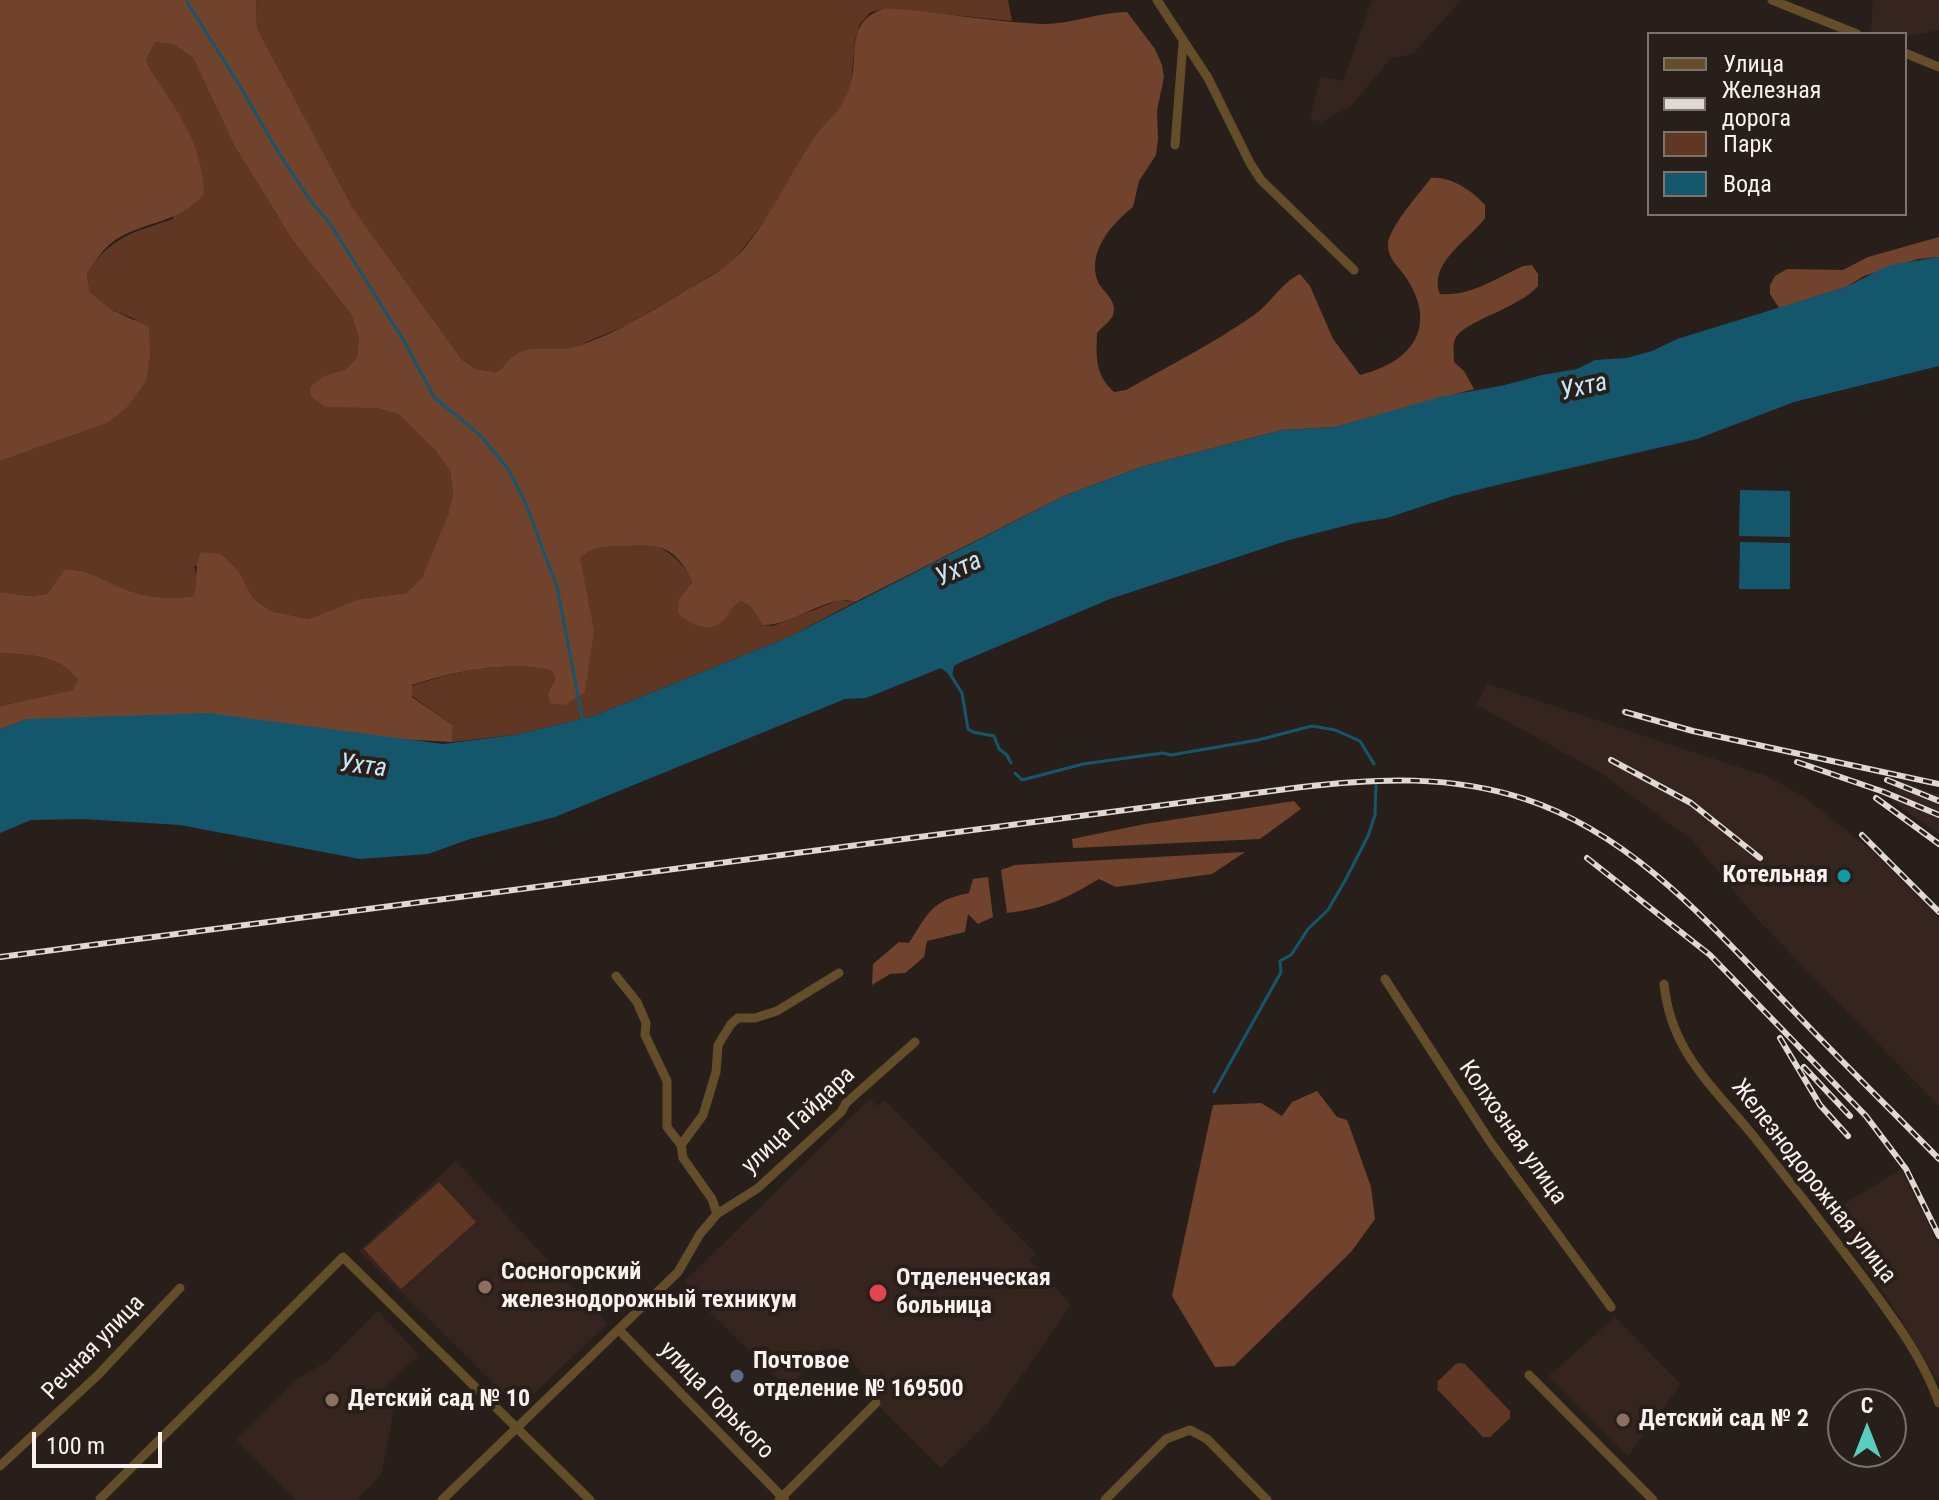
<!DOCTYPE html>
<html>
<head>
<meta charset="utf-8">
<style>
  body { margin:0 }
  #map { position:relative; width:1939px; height:1500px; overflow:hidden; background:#291f1a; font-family:"Roboto Condensed",sans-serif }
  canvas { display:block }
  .legend { position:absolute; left:1647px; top:32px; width:260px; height:184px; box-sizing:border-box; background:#291f1a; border:2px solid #7c736f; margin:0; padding:10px 14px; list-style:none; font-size:24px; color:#f9f1ee }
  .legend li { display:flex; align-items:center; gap:16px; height:40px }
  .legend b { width:40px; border:2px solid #7c736f }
  .north { position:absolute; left:1827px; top:1388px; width:80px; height:80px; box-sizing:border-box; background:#291f1a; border:2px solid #7c736f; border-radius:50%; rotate:0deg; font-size:22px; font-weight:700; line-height:32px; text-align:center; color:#f9f1ee }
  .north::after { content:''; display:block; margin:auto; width:28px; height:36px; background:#5acebd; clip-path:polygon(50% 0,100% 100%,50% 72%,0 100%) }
  .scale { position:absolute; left:32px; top:1432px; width:130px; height:36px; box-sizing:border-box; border:4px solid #f9f1ee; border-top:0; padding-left:10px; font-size:24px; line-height:28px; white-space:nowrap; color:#f9f1ee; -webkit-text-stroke:6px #291f1a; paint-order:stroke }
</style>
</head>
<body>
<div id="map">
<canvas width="1939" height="1500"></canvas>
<ul class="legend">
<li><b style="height:10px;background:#634e29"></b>Улица</li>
<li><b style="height:10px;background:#e0d8d4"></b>Железная дорога</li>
<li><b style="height:22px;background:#603722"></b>Парк</li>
<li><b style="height:22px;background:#14576d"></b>Вода</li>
</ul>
<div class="north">С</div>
<div class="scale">100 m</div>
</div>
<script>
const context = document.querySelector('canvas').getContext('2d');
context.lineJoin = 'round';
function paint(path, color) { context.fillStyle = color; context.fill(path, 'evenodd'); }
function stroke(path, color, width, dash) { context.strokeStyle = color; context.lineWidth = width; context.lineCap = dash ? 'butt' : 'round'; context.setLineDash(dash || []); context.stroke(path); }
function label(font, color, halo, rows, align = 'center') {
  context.font = font + ' "Roboto Condensed",sans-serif'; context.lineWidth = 8; context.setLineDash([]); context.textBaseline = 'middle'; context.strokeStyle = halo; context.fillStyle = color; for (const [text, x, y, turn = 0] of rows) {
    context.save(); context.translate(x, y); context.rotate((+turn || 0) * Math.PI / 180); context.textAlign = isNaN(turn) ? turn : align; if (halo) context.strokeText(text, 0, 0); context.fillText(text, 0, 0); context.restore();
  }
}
paint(new Path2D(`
  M1372 0H1461L1413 54 1390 59 1351 106 1321 122 1310 119 1320 77 1343 81Z
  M1873 0H1939V30L1909 36 1905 44V34H1879L1871 31Z
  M1487 684 1766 776 1803 796 1873 852 1939 918V1106L1758 920 1692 840 1601 773 1477 705Z
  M1900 780 1939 795V834L1892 801Z
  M870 1099 877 1106 885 1100 1036 1254 1030 1260 1071 1305 990 1421 941 1468 871 1398 876 1389 843 1351 837 1349 820 1350 802 1364 804 1368 798 1379 784 1389 776 1376 709 1312 711 1308 685 1281Z
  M456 1161 607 1324 519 1408 359 1251Z
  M1901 1169 1939 1245V1383L1900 1317 1828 1214Z
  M378 1311 419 1355 383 1388 394 1411 382 1472 372 1485 355 1500H295L236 1439 297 1379 328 1361Z
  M1615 1317 1681 1384 1628 1456 1549 1376Z`), '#35251e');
paint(new Path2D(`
  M256 0H1008L1012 21 885 8 871 12 860 24 855 40 851 85 843 104 835 117 816 136 774 208 732 263 625 326 570 349 516 354 497 372 476 369 462 360 353 208 257 28Z
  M155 42 174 45 193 58 234 145 293 241 351 314 359 338 357 357 346 369 326 375 376 408 398 414 435 450 450 471 453 493 448 515 434 553 422 578 406 593 358 599 309 619 271 611 253 598 239 572 194 566 199 582 193 596C173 599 150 598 130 591 104 582 95 570 66 569L47 594 30 596 0 592V461L108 423 135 319 112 310 90 292 87 274C109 237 134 232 173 219L159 83 146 61Z
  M653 544C672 553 683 562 692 582L679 599 724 620 730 607 741 601 751 607 762 625 773 626 839 600 855 602 791 636 594 716 515 735 452 742 453 725 412 696V686C452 672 511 659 552 671L555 680 548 693 585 692 587 669 580 558C599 541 628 545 653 544Z
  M0 653C30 655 59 654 78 680L74 690 0 706Z
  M439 1182 476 1222 401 1289 364 1249Z
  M1460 1363 1465 1364 1510 1411V1418L1490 1437H1483L1437 1389 1438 1381 1456 1364Z`), '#603722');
paint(new Path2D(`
  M0 0H256L257 28 353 208 462 360 476 369 497 372C503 367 508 360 515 355 531 343 555 353 574 347 615 335 651 311 688 289 707 278 728 268 742 251 771 216 789 176 814 138 828 118 839 116 849 89 861 56 842 23 885 8 937 11 989 22 1041 24 1070 25 1098 12 1127 12L1155 49 1162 65 1164 77 1157 111 1158 139 1156 155 1139 181 1133 207C1112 223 1086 253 1098 282 1103 292 1118 301 1113 315 1111 321 1102 327 1097 333 1096 357 1095 375 1114 392L1126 390C1169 366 1214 343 1254 315 1271 303 1281 283 1300 274L1310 286 1333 339 1360 375C1413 362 1439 326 1405 276 1398 266 1388 259 1388 245 1388 228 1420 193 1431 178 1449 175 1473 191 1485 205V218C1469 240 1428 263 1440 294 1469 297 1497 278 1523 266L1532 265 1538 274V286C1519 308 1467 320 1456 337 1452 344 1454 354 1454 362L1464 371 1474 389 1335 427 1282 430 1141 467 1064 496 855 602C830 592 792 627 762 625L751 607 741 601C729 608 732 611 724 620 709 635 690 624 678 613L679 599 692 582C675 544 658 544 621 546 605 546 592 547 580 558L594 631 585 692 565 705 550 703 548 693 555 680 552 671C512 659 452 672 412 685V697L453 725 452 742 28 719 0 729V706L73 690 78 680C59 654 30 655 0 653V592L30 596 47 594 65 569C95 570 104 582 130 591 150 598 172 599 193 596 200 579 193 569 201 552L221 554 239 572 253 598 271 611 309 619 358 599 406 593 422 578 448 515 453 493 450 471 435 450 398 414 376 408 325 407 311 397 310 387 326 375 346 369 357 357 359 338 351 314 293 241 234 145 193 58 174 45 155 42 146 61C174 111 201 134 204 194 175 227 140 220 110 244 101 252 94 263 87 274L90 292 112 310 149 327 150 356 146 381 128 406 108 423 0 461Z
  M1939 237V257L1918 259 1864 276 1846 287 1779 308 1770 294V285L1775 276 1787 269 1843 270 1868 257Z
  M1294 801 1301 809 1260 839 1073 848 1072 839 1145 824Z
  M1245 852 1212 874 1116 887 1099 879C1065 899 1047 908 1007 913L1001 870 1015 865Z
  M988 877 993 917 978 924 968 914 965 932 927 941 924 957 905 973 890 974 872 985 873 964 899 942 909 943C928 913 932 900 969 893L973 879Z
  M1317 1091 1337 1117 1347 1120 1349 1125 1371 1187 1375 1219 1351 1252 1234 1366 1215 1367 1172 1296 1213 1105 1261 1103 1282 1116 1292 1102Z`), '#72432c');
paint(new Path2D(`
  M1939 257V366L1794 402 1697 439 1505 483 1453 496 1387 518 1356 523 1289 540 1110 599 961 662 954 666 952 677 941 668 866 698 845 699 555 817 470 839 428 854 360 859 180 825 83 819 31 820 0 833V729L28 719 209 713 443 744 515 735 594 716 791 636 1064 496 1141 467 1282 430 1335 427 1440 397 1505 385 1542 375 1577 369 1595 360 1627 358 1652 351 1677 339 1846 287 1890 265Z
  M1740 490 1790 491V537L1739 536Z
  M1740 542 1790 543V589H1739Z`), '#14576d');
stroke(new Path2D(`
  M187 2 243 91 278 152 310 200 331 225 404 341 434 397 482 437 508 469 525 502 557 587 583 722
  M950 674 962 693 968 729 973 732 994 736 999 749 1007 755 1011 763
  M1015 773 1022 780 1083 764 1163 753 1171 755 1258 740 1312 726 1335 730 1360 741 1374 764
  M1214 1092 1281 972 1280 961 1291 955 1308 929 1328 910 1347 877 1368 836 1375 815 1376 785`), '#14576d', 3);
stroke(new Path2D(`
  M1157 0 1208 78 1250 163 1261 180 1354 270
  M1772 0 1857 34
  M1905 53 1939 67
  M1175 145 1183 43
  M616 976 637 1002 646 1023 645 1035 667 1081V1127L681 1145 683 1158 712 1199 717 1214
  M1385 979 1491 1143 1611 1307
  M1664 984C1671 1053 1714 1087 1755 1138 1791 1183 1826 1228 1860 1273 1890 1314 1922 1355 1939 1403
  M681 1145 703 1115 716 1072 718 1045 731 1024 738 1018H755L777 1011 839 973
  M619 1330 785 1500
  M1529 1375 1653 1500
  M0 1466 98 1375 180 1288
  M101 1500 100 1499 343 1257 590 1500
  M442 1500 678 1272 700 1234 717 1214 758 1188 841 1112 846 1103 915 1042
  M779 1500 876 1403
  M1105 1500 1166 1439 1190 1430 1207 1439 1267 1500`), '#634e29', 9);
const rail = new Path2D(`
  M1625 712 1693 731 1939 784
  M1611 760 1691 803 1760 858
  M1797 762 1884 792 1939 815
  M1887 780 1939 801
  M1876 798 1939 844
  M1862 835 1939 912
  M1587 858 1710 955 1866 1116 1906 1169 1939 1236
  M0 957 1302 787C1378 778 1451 775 1525 799 1632 834 1710 924 1786 1003 1836 1056 1888 1107 1939 1159
  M1780 1038 1820 1105 1848 1136
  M1804 1067 1850 1116`);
stroke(rail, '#e0d8d4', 6);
stroke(rail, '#291f1a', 3, [9]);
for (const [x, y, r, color] of [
  [1844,876,8,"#0f9aa8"],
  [485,1287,8,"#8d6e63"],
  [878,1293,10,"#e0444e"],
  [737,1376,8,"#5c6f8a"],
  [332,1400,8,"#8d6e63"],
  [1623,1420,8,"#8d6e63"]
]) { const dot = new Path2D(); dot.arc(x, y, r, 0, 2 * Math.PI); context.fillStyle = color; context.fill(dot); stroke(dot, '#291f1a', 3); }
label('bold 24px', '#f9f1ee', '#291f1a', [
  ["Котельная",1828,876,"right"],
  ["Сосногорский",501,1273],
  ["железнодорожный техникум",501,1301],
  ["Отделенческая",896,1279],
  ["больница",896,1307],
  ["Почтовое",753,1362],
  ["отделение № 169500",753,1390],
  ["Детский сад № 10",348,1400],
  ["Детский сад № 2",1639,1420]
], 'left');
label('24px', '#f9f1ee', '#291f1a', [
  ["улица Гайдара",799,1121,-43],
  ["Колхозная улица",1512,1133,55],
  ["Железнодорожная улица",1813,1182,52],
  ["Речная улица",94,1348,-46],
  ["улица Горького",716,1401,46]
]);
label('italic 26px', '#c5e7f6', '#291f1a', [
  ["Ухта",1584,388,-13],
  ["Ухта",959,570,-25],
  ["Ухта",363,767,7]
]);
</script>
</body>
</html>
